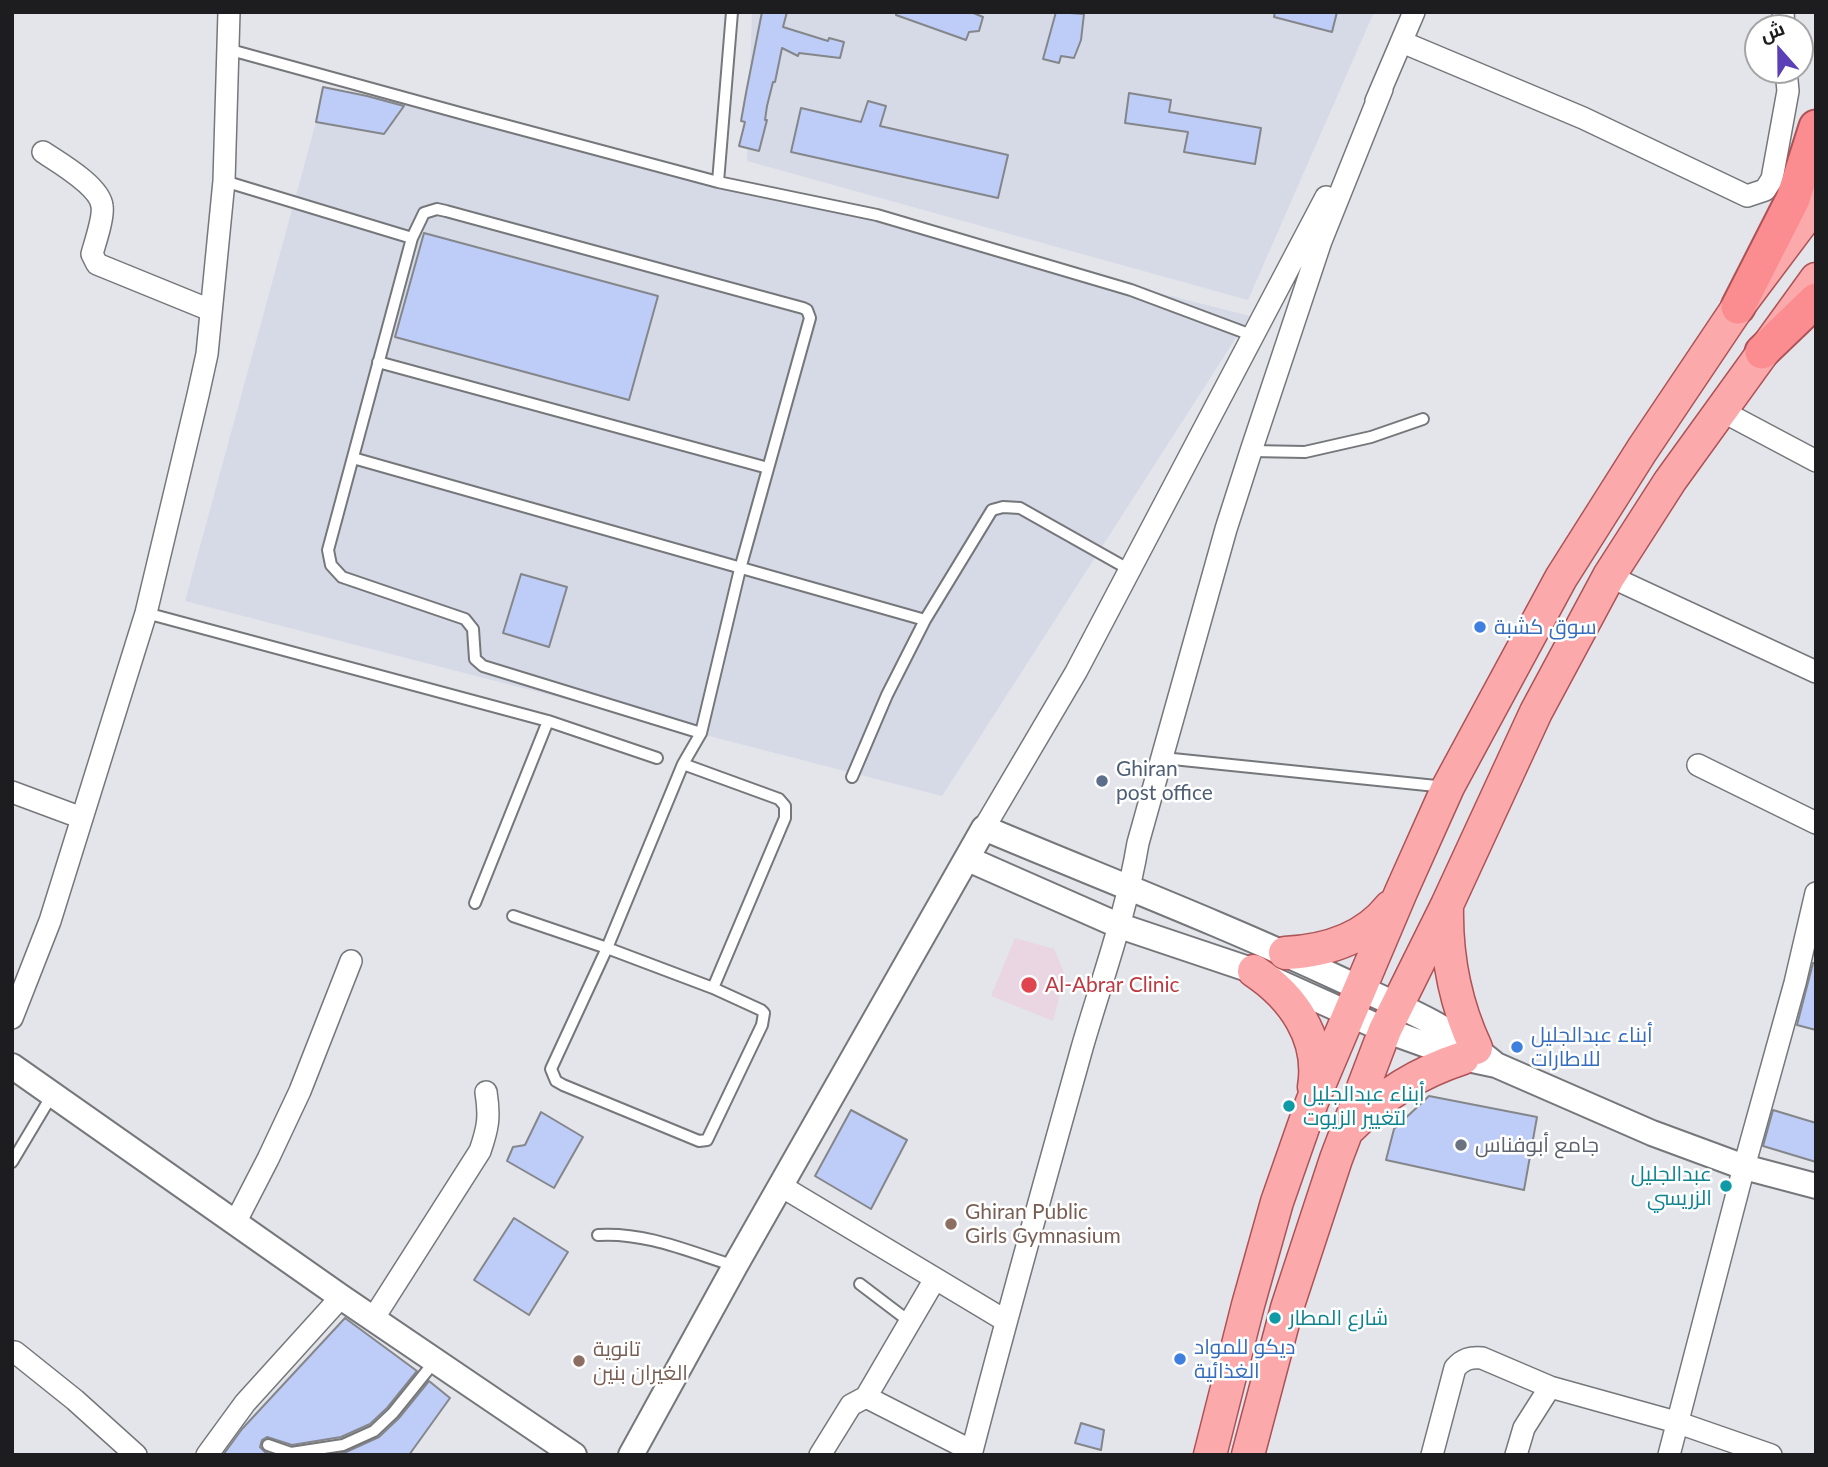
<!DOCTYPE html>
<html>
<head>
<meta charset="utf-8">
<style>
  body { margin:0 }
  #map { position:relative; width:1828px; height:1467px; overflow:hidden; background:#e3e5ea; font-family:Lato,Cairo,sans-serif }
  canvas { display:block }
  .frame { position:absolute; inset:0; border:14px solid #1d1d1f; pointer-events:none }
  .north { position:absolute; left:1744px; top:14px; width:70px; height:70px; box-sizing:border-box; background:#fff; border:2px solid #a5a5a5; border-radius:50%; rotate:339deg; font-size:19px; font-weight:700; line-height:28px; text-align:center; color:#1d1d1f }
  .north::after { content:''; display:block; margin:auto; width:24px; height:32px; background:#5a3fb7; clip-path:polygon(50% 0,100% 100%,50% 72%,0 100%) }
</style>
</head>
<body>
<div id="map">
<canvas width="1828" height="1467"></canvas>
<div class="frame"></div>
<div class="north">ش</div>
</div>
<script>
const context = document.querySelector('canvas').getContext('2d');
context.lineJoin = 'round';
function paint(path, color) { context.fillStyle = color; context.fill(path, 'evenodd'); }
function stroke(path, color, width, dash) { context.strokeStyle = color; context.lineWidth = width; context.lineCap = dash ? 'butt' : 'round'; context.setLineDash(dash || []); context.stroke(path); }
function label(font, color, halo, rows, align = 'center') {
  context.font = font + ' Lato,Cairo,sans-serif'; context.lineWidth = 5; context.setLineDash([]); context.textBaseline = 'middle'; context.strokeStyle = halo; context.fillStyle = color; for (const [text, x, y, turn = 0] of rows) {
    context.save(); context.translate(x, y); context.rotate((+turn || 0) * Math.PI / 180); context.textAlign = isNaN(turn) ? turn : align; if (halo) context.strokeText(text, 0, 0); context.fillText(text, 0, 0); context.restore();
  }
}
paint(new Path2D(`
  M752 12H1374L1248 300 747 161Z
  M323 87 406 103 1250 316 942 796 185 601 316 122Z`), '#d5dae6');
paint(new Path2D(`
  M1015 938 1054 949 1065 975 1053 1021 991 996Z`), '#ead5e3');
const building = new Path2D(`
  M762 12H787L783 27 828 41 829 38 844 42 840 58 799 53 798 56 782 48 775 82H773L767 106 765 120H767L759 151 739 146 745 122 741 121 746 93Z
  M896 12H971L983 17 979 31 969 32 966 40 896 15Z
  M1056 12 1084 14 1081 40 1074 58 1061 56 1059 63 1043 59Z
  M1275 12H1337L1332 32 1274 17Z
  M323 87 367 96 404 106 384 134 316 122Z
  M1129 93 1171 100 1169 112 1261 128 1255 164 1184 152 1188 132 1125 123Z
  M868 101 886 106 880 126 1008 155 998 198 791 152 801 108 861 122Z
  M424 233 658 296 629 400 395 337Z
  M521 574 567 587 549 647 503 633Z
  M1813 963H1816V1030L1797 1025Z
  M1429 1096 1537 1117 1524 1190 1386 1160 1394 1129Z
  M851 1110 907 1140 871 1209 815 1176Z
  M1773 1110 1816 1123V1162L1763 1146Z
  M541 1112 583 1137 554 1188 507 1161 513 1147 525 1145Z
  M514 1218 568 1252 529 1315 474 1280Z
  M345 1318 417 1371 387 1408 370 1424 341 1437 292 1445 267 1437 262 1440 260 1447 265 1452 272 1455H223L242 1429Z
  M429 1381 450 1398 409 1455H331L346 1452 379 1437 399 1418Z
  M1081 1423 1104 1430 1101 1450 1075 1443Z`);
paint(building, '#becdf8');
stroke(building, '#84868a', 2);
const service = new Path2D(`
  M227 49 471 116 718 182 877 215 1131 290 1254 336
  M224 181 412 238
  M718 182 732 12
  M378 362 768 468
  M1251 451 1305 452 1371 437 1423 419
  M353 458 925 620
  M146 613 548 721
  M1163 758 1446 787
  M683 764 779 799 785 806V818L713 988
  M852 777 887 695 925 620 992 510 1003 507 1020 508 1130 570
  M475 903 548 721 657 758
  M513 916 607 948 713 988 761 1010 764 1013 762 1025 707 1140 699 1141 563 1085 556 1081 551 1069 607 948 683 764 701 733 740 569 810 318 807 310 803 308 446 211 437 209 424 213 412 238 328 550 331 565 342 577 465 619 473 629 475 659 483 666 701 733
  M12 1162 52 1095
  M598 1235C646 1232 690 1252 735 1266
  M860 1284 910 1322
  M268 1445 291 1453 343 1445 374 1431 393 1413 435 1361`);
const minor = new Path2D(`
  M1783 12 1784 28
  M1402 42 1583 118 1747 196 1765 190 1772 179 1788 91 1786 70
  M1376 101 1414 12
  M43 152C58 162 100 186 102 206 104 217 95 243 92 254L97 264 210 310
  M1720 410 1816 461
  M1609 576 1816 672
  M1698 765 1816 823
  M12 792 82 818
  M984 828 1076 672 1326 197
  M12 1018 50 921 146 613 198 395 207 354 224 181 229 12
  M781 1186 1006 1321
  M235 1223 268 1159 300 1091 351 961
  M373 1319 480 1151C488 1128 490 1117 486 1092
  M15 1352 75 1400 136 1455
  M866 1397 935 1279
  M207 1455 245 1403 341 1297
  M820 1455 851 1405 866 1397 972 1451
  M971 1455C1006 1319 1044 1184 1082 1048 1102 979 1126 915 1138 843L1226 529 1251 451 1321 241 1382 89
  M1432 1455 1455 1368C1463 1359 1470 1357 1482 1358L1550 1387 1676 1422 1771 1455
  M1516 1455 1524 1428 1550 1387
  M1669 1455 1744 1167 1795 983 1816 893`);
const tertiary = new Path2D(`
  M968 859 1120 926 1254 971 1385 1030 1463 1058 1496 1065 1652 1133 1744 1167 1816 1186
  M12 1066 341 1297 574 1455
  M631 1455 735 1266 984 828C1103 878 1225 925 1342 980 1395 1004 1452 1027 1496 1065`);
const primary = new Path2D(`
  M1447 907C1446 957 1455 1003 1476 1048
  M1285 953C1325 951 1364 940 1390 907
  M1254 971C1293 997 1322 1038 1314 1087
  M1351 1127C1383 1094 1420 1072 1463 1058
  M1210 1455 1248 1305 1277 1202 1312 1102 1401 892 1448 787 1561 578 1642 450 1738 307 1816 203
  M1248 1455 1287 1308 1336 1159 1385 1030 1447 905 1536 712 1609 576 1670 481 1816 279`);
const trunk = new Path2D(`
  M1738 307 1793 199 1816 127
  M1762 352 1816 300`);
stroke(service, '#75777b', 14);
stroke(minor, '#75777b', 24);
stroke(tertiary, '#75777b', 28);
stroke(primary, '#ad5256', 35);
stroke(trunk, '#ad5256', 37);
stroke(service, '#fff', 10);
stroke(minor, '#fff', 21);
stroke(tertiary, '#fff', 24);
stroke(primary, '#fca9ac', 32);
stroke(trunk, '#fb8c90', 33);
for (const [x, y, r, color] of [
  [1480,627,7,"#3f7fe0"],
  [1102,781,7,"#5c6f8a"],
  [1029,985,9,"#e0444e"],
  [1517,1047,7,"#3f7fe0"],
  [1289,1106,7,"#0f9aa8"],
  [1461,1145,7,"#6b7280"],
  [1726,1186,7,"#0f9aa8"],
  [951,1224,7,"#8d6e63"],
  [1275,1318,7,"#0f9aa8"],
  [1180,1359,7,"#3f7fe0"],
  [579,1361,7,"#8d6e63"]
]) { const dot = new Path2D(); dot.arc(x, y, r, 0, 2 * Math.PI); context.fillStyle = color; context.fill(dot); stroke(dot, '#fff', 2.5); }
label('21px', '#366cbe', '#fff', [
  ["سوق كشبة",1494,627],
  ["أبناء عبدالجليل",1531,1035],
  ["للاطارات",1531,1059],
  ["ديكو للمواد",1194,1347],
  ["الغذائية",1194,1371]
], 'left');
label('21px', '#4e5e75', '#fff', [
  ["Ghiran",1116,769],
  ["post office",1116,793]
], 'left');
label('21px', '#be3a42', '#fff', [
  ["Al-Abrar Clinic",1045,985]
], 'left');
label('21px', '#0d838f', '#fff', [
  ["أبناء عبدالجليل",1303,1094],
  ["لتغيير الزيوت",1303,1118],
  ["عبدالجليل",1712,1174,"right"],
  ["الزريسي",1712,1198,"right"],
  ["شارع المطار",1289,1318]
], 'left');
label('21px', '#5b616d', '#fff', [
  ["جامع أبوفناس",1475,1145]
], 'left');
label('21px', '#785e54', '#fff', [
  ["Ghiran Public",965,1212],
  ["Girls Gymnasium",965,1236],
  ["تانوية",593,1349],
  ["الغيران بنين",593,1373]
], 'left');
</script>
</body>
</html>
